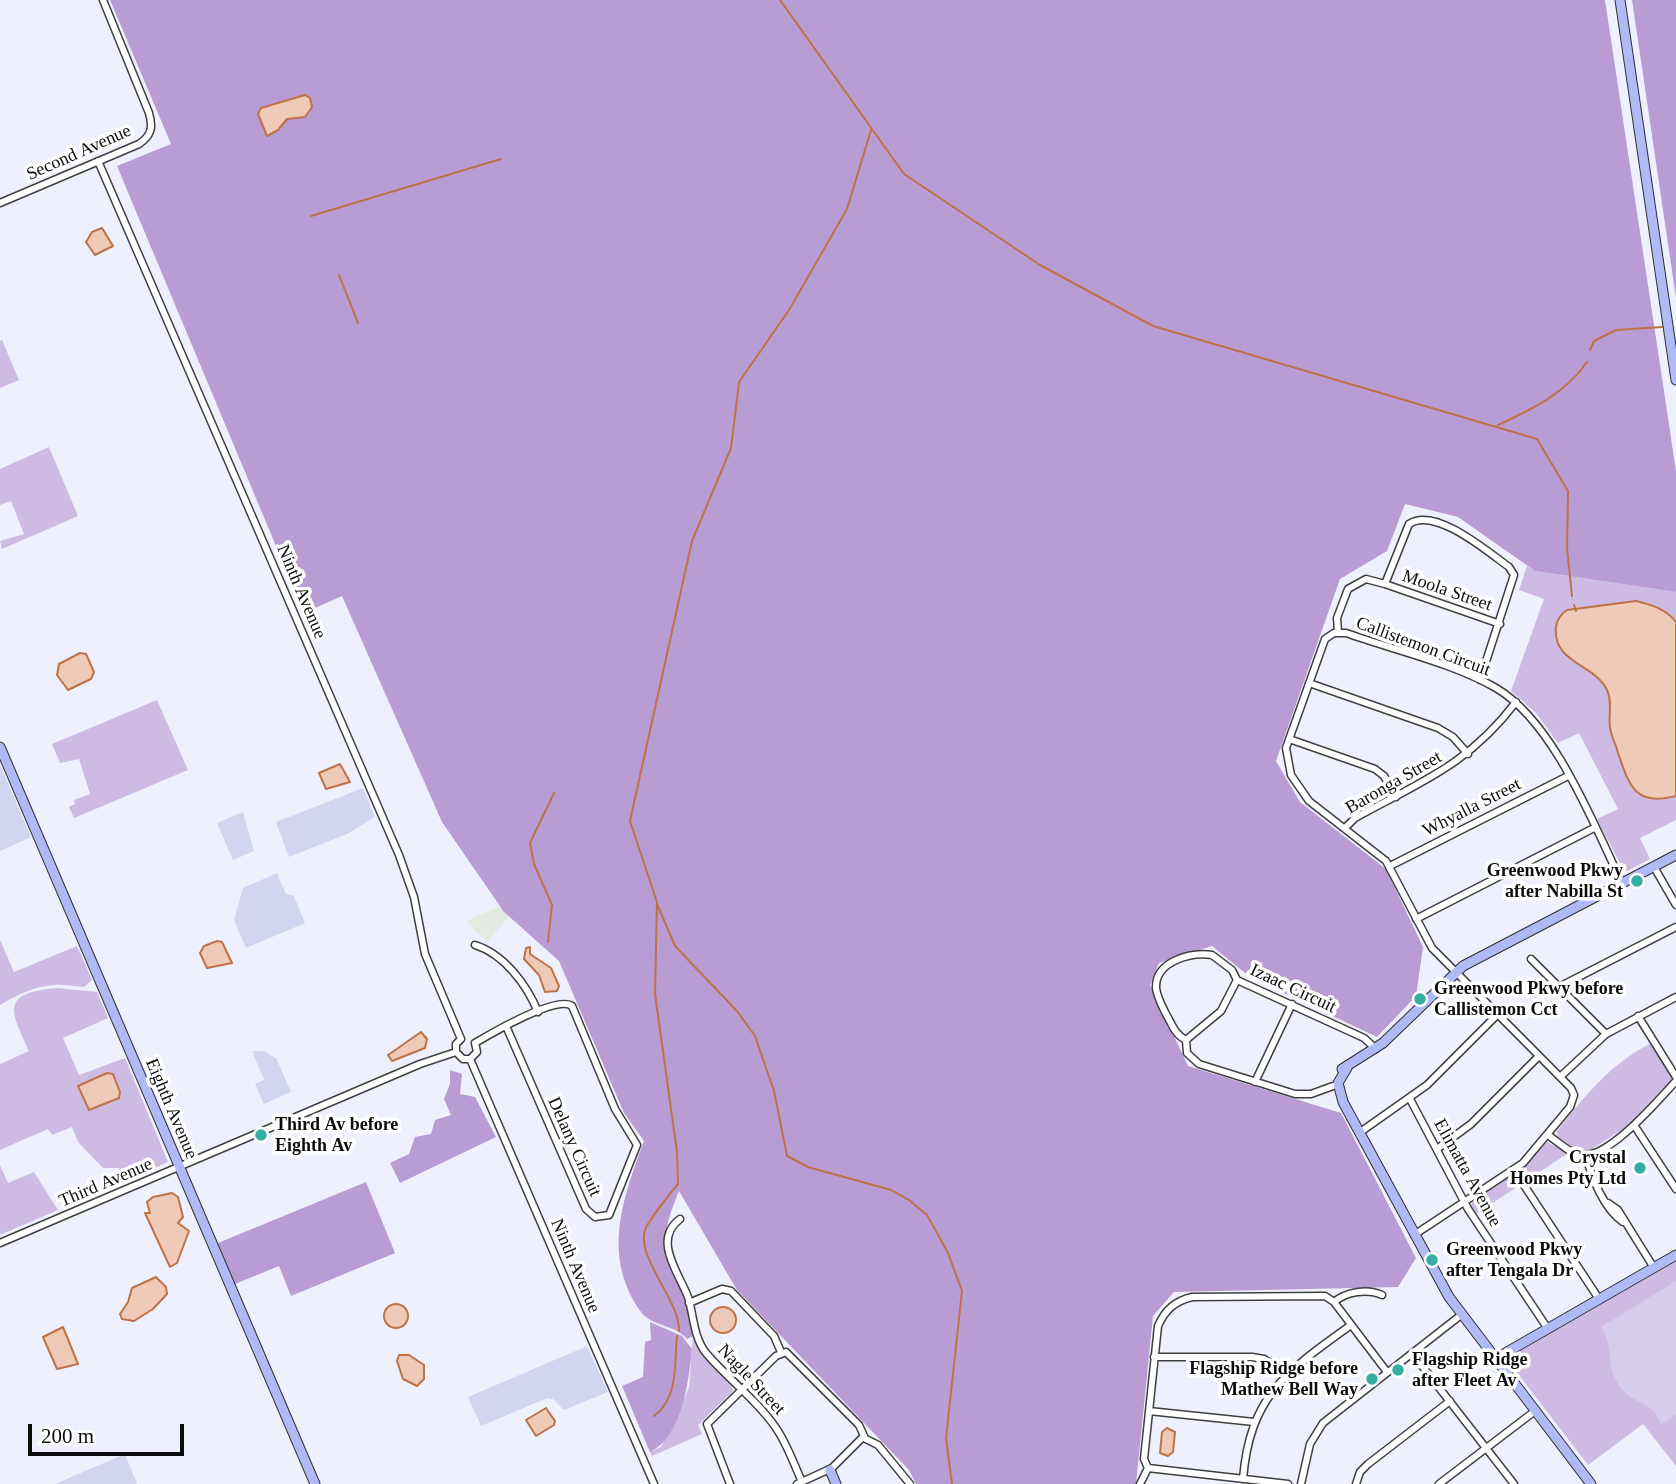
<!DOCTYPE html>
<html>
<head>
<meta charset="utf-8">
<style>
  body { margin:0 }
  #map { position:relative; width:1676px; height:1484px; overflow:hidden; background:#eef1fd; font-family:"Times New Roman",serif }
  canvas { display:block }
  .scale { position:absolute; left:28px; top:1424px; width:156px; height:32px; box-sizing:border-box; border:4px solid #0c0c0c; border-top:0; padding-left:9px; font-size:21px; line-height:24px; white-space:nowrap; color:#0c0c0c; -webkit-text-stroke:5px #fff; paint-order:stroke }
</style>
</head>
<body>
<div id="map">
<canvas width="1676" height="1484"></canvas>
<div class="scale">200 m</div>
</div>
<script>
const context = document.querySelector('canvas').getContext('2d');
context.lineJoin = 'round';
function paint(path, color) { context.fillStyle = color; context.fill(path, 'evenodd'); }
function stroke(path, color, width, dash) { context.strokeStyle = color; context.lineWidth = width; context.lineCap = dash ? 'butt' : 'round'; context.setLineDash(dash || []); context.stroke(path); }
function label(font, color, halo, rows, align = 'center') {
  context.font = font + ' "Times New Roman",serif'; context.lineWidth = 7; context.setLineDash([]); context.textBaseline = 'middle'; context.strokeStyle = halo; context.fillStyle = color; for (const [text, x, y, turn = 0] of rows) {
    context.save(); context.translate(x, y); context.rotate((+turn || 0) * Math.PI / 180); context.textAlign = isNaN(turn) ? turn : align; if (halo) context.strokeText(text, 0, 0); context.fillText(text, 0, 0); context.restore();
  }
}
paint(new Path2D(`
  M500 906 509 917 487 942 466 921Z`), '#e3eae2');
paint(new Path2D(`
  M0 765 31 837 0 851Z
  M363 788 375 817 347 834 289 857 276 822Z
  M243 812 254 851 233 860 217 823Z
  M277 873 286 894 294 896 305 923 246 948 234 920 243 888Z
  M252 1051H264L276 1058 291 1092 264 1104 255 1084 264 1080Z
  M587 1346 608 1392 564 1410 553 1399 547 1398 481 1426 468 1397Z
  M125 1454 137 1484H55Z`), '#d1d5f0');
paint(new Path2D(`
  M2 340 19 380 0 388V341Z
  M49 447 78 516 2 549 0 541 24 534 11 501 0 505V469Z
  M1527 566 1535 571 1676 592V820L1640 838 1650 859 1627 871 1623 869 1597 819 1618 809 1579 733 1558 743 1536 713 1511 691 1544 599 1519 590Z
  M157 700 188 770 74 818 69 807 75 804 74 800 90 794 79 759 60 763 52 744Z
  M0 940 14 972 77 946 92 980 84 987C74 987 64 984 54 985 34 986 17 995 0 1005Z
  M58 988 97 992 108 1018 63 1038 79 1075 125 1058 168 1162 124 1182 119 1168H103L78 1142 72 1127 52 1135 48 1129 0 1150V1064L29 1051C10 1009 0 993 58 988Z
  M1651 1043 1672 1079 1629 1125 1589 1151 1574 1148 1558 1138 1557 1131C1585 1096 1610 1064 1651 1043Z
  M1547 1142 1568 1153 1525 1182 1521 1169Z
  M0 1165 8 1183 34 1172 58 1210 0 1235Z
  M1508 1177 1515 1178 1520 1185 1476 1214 1471 1206 1473 1201Z
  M1676 1261V1466L1643 1424 1588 1465 1508 1361 1509 1357Z
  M693 1336 702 1353 732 1385 733 1391 698 1425 702 1434 652 1456 650 1452 661 1447 689 1388Z`), '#cdbbe4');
paint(new Path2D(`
  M110 0H1605L1676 471V592L1535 571 1458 517 1405 504 1387 551 1340 579 1276 761 1300 802 1386 869 1423 947 1416 996 1377 1037 1250 977 1212 946 1159 963 1150 985 1188 1066 1341 1113 1416 1258 1398 1287 1174 1292 1153 1316 1136 1484H916L909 1470 737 1290 679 1191C658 1242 663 1249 684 1297 689 1309 689 1323 693 1336L687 1339C676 1325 651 1326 641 1312 601 1256 623 1198 644 1141L624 1113 559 961 504 912 442 822 342 596 304 613 117 166 171 144Z
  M1632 0H1676V298Z
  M450 1070 462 1074 460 1094 475 1097 496 1137 400 1183 390 1163 409 1154 415 1137 431 1134 435 1120 451 1115 444 1099 450 1084Z
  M366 1182 395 1253 291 1296 279 1266 235 1284 218 1243Z
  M650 1322 682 1336 692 1349C689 1380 682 1437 650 1452L622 1386 643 1377 645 1342 651 1340Z`), '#b89cd3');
paint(new Path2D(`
  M1676 1281V1415L1661 1424C1659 1420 1656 1413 1652 1410 1640 1400 1627 1399 1618 1384 1605 1363 1615 1349 1601 1327Z`), '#d6ccec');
const water = new Path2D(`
  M305 95 310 98 312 107 305 117 287 119 278 130 267 136 258 114 261 108Z
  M102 228 113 246 95 255 86 242 92 232Z
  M1636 601C1652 605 1666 609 1676 622V796C1635 807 1629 785 1618 753 1616 744 1611 737 1610 727 1608 714 1613 703 1607 690 1595 664 1552 663 1556 627 1557 619 1561 614 1567 610Z
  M80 653 86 654 94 672 91 679 68 690 57 675 59 664Z
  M340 764 350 782 326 789 319 773Z
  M217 941 222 942 232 963 207 968 200 953 204 946Z
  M530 947V954L551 968 559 986 557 991 545 992 539 975 524 959 526 948Z
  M421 1032 427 1039 425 1048 392 1061 388 1055Z
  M107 1073 113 1074 120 1092 119 1098 89 1110 78 1086Z
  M172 1193 178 1197 183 1217 178 1223 189 1231 177 1263 170 1267 145 1213H150L147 1202 153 1197Z
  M156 1277 166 1287 167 1294 153 1309 134 1321 122 1319 120 1314 128 1302 132 1288Z
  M384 1316a12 12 0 1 1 24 0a12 12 0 1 1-24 0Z
  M710 1320a13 13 0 1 1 26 0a13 13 0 1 1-26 0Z
  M63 1327 78 1364 57 1369 43 1337Z
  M399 1355H409L424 1365V1379L417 1386 403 1379 397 1361Z
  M546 1408 555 1421 554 1425 536 1436 526 1420Z
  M1167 1428 1175 1432 1173 1452 1168 1456 1160 1453 1162 1432Z`);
paint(water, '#efcab8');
stroke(water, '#be7247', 2);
stroke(new Path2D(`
  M780 0 904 174 1040 265 1153 326 1537 439 1568 491 1567 548 1572 596
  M311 216 501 159
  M339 275 358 323
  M1590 350 1594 341 1616 330 1662 327
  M1498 425C1532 409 1565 394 1587 362
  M1574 605 1576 611
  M657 904 675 946 737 1011 755 1036 774 1091 787 1156 808 1167 891 1190 909 1200 927 1215 948 1253 962 1291 946 1438 952 1484
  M548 942 552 905 534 864 530 843 554 793
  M679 1331C680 1298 629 1251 648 1224 657 1210 667 1197 678 1184L677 1152 655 994 657 902 630 821 692 541 731 448 739 382 789 310 847 209 871 130
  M654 1416C679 1397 674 1365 677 1336`), '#be7247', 2);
const street = new Path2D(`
  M98 161 399 855 414 897 425 954 461 1039
  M0 203 139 144C152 135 153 127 149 113L103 0
  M1385 584 1500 624
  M1338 632 1337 618 1348 589 1366 579 1385 584 1409 524C1435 506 1488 552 1509 567L1514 575 1480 680
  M1309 683 1438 728 1453 737 1468 754
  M1292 740 1375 769 1384 776 1396 797
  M1345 828 1355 818C1422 781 1468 765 1516 702
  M1390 866 1568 776
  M1654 867 1676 905
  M1416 919 1594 828
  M475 945C504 954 527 985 538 1012
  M1531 959 1606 1034
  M1559 987 1676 927
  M1638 1016 1676 1077
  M461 1039 456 1044V1052L463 1059H470
  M1186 1040 1221 1011 1237 980
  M475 1043C492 1033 557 995 572 1006L615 1109 637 1145 609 1215 595 1217 586 1209 506 1026
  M470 1059 654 1484
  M470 1059 477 1052 475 1043
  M1560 1077 1606 1034 1676 997
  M1255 1082 1292 1004
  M1333 1086 1311 1094H1295L1199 1064 1187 1053 1186 1040C1175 1035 1172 1024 1166 1014 1162 1006 1157 997 1156 988 1155 961 1191 952 1212 955L1232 970 1237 980 1364 1038 1376 1049
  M1410 1099 1468 1209 1548 1329
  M1634 1125 1676 1189
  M1359 1133 1427 1085 1498 1014
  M1548 1135C1558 1142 1569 1153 1581 1155 1609 1159 1658 1100 1676 1081
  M1437 1149 1471 1124 1539 1056
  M1586 1155C1591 1177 1604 1209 1623 1222
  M1514 1170 1599 1299
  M1608 1203 1618 1210 1654 1268
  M680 1219C652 1240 679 1273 688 1297 694 1316 693 1336 706 1353 728 1379 757 1400 776 1428 787 1444 794 1464 802 1482
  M1414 1235 1523 1163 1570 1107 1574 1095 1571 1088 1432 948 1386 861 1309 801 1291 775 1286 748 1325 639 1334 633H1346C1394 650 1453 663 1496 688 1554 722 1593 823 1622 883
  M0 1243 420 1064 456 1052
  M1334 1302C1346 1292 1367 1288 1382 1295
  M689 1303 722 1289 731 1291 774 1336 781 1352
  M1412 1353 1514 1484
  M1154 1357H1252L1264 1359 1286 1375
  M1149 1411 1254 1422
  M864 1438 878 1445 910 1484
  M1148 1468 1288 1484
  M1243 1479C1250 1395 1287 1371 1351 1325
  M730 1484 707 1424 776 1356 786 1352 859 1425 864 1436 832 1468 797 1484
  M1140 1484 1148 1468 1144 1459 1158 1326C1165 1310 1175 1301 1192 1297L1325 1296 1334 1302 1387 1372
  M1301 1484 1310 1444 1323 1423 1461 1315
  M1356 1484 1360 1472 1368 1464 1450 1401
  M1439 1484 1535 1411`);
const secondary = new Path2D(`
  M1620 0 1676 380
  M0 747 315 1484
  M1347 1068 1338 1083 1343 1102 1449 1297 1591 1484
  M1342 1069 1383 1043 1463 966 1676 855
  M1495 1359 1676 1255
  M830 1470 836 1484`);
stroke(street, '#3f3f3f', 9);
stroke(secondary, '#2e2e2e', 11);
stroke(street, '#fff', 6);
stroke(secondary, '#b0baf6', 9);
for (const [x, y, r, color] of [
  [1637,881,7,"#34ada3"],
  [1420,999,7,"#34ada3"],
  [261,1135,7,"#34ada3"],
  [1640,1168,7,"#34ada3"],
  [1432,1260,7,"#34ada3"],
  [1398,1370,7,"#34ada3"],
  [1372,1379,7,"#34ada3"]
]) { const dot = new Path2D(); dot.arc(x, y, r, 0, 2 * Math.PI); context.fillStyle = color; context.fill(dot); stroke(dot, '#fff', 2.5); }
label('18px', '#0c0c0c', '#fff', [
  ["Second Avenue",79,153,-24],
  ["Moola Street",1447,591,19],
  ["Ninth Avenue",301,592,67],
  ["Callistemon Circuit",1423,647,20],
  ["Baronga Street",1394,783,-30],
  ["Whyalla Street",1472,808,-27],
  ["Izaac Circuit",1293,989,25],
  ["Eighth Avenue",171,1109,67],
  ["Delany Circuit",574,1147,66],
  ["Elimatta Avenue",1467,1173,61],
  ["Third Avenue",106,1183,-23],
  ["Ninth Avenue",575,1266,67],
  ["Nagle Street",751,1380,47]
]);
label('bold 18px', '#0c0c0c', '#fff', [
  ["Greenwood Pkwy",1623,871,"right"],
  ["after Nabilla St",1623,892,"right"],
  ["Greenwood Pkwy before",1434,989],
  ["Callistemon Cct",1434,1010],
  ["Third Av before",275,1125],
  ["Eighth Av",275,1146],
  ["Crystal",1626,1158,"right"],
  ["Homes Pty Ltd",1626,1179,"right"],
  ["Greenwood Pkwy",1446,1250],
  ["after Tengala Dr",1446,1271],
  ["Flagship Ridge",1412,1360],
  ["after Fleet Av",1412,1381],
  ["Flagship Ridge before",1358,1369,"right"],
  ["Mathew Bell Way",1358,1390,"right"]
], 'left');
</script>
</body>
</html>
